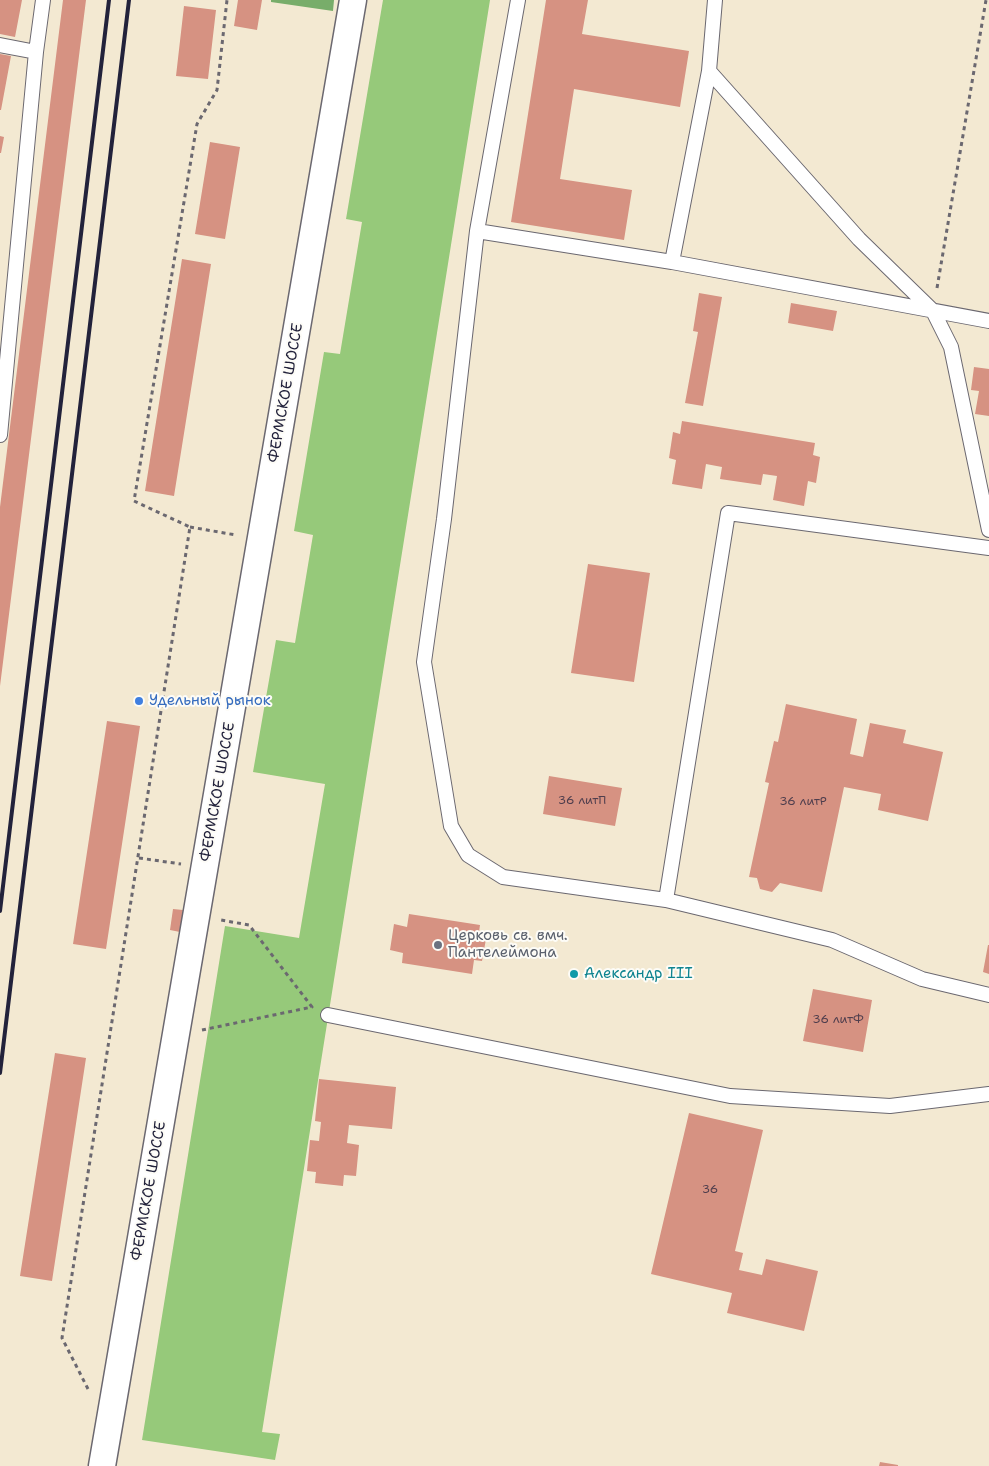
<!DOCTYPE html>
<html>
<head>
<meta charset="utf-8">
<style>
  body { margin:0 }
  canvas { display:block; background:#f3e9d2 }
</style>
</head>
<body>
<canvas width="989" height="1466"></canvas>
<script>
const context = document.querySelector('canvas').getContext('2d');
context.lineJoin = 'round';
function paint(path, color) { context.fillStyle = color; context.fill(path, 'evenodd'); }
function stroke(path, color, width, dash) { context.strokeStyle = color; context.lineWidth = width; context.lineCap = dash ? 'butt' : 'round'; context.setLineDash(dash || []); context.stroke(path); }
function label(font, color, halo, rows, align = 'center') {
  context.font = font + ' "Shantell Sans",sans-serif'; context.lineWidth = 4; context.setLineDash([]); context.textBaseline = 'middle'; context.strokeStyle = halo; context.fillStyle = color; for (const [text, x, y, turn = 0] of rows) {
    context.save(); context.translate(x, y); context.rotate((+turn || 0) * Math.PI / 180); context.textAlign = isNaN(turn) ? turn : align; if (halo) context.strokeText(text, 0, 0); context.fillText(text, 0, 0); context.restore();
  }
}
paint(new Path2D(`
  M383 0H490L262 1432 280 1434 275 1460 142 1440 225 926 299 938 325 784 253 772 276 640 295 643 313 535 294 531 324 352 340 354 362 222 346 219Z`), '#96c97a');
paint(new Path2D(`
  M271 0H334L333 11 271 2Z`), '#78ad6a');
paint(new Path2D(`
  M0 0H22L15 37 0 34Z
  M63 0H86L0 686V507Z
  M238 0H262L257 30 234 26Z
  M546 0H588L582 34 689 51 680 107 574 89 560 179 632 190 624 240 511 222Z
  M184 6 216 10 208 79 176 76Z
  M0 54 11 56 1 110H0Z
  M0 136 4 137 1 153H0Z
  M210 142 240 147 225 239 195 234Z
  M182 259 211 264 174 496 145 491Z
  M699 293 722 297 703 406 685 403 698 332 693 331Z
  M791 303 837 311 833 331 788 323Z
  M974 367 989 369V416L975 414 979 391 971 390Z
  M682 421 815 443 813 455 820 457 816 483 808 481 804 506 773 500 777 476 763 474 761 485 720 479 722 467 706 464 702 489 672 484 676 460 669 458 673 432 680 434Z
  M588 564 650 573 634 682 571 673Z
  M786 704 857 719 850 754 863 757 870 723 906 730 903 743 943 752 928 821 878 810 881 794 844 787 822 892 780 883 772 892 760 889 757 878 749 877 769 783 765 782 774 741 778 742Z
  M107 721 140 726 106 949 73 944Z
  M549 776 622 788 615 826 543 814Z
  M173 909 183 910 180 932 170 930Z
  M409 914 480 925 478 939H486L482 961 474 960 472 974 402 963 403 953 390 950 394 924 407 927Z
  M988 945H989V974L983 972Z
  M813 989 872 1000 863 1052 803 1041Z
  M55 1053 86 1058 52 1281 20 1276Z
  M319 1079 396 1087 392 1129 349 1125 347 1143 359 1145 356 1176 344 1175 343 1186 315 1183 316 1172 307 1171 310 1140 319 1141 321 1122 315 1121Z
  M689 1113 763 1130 735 1251 743 1253 739 1270 762 1275 766 1259 818 1271 804 1331 727 1313 732 1293 651 1274Z
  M880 1462 898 1465V1466H879Z`), '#d69282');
const service = new Path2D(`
  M518 0 477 231 672 262
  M715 0 709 71 672 262 989 321
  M0 45 36 52 43 0
  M709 71 859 239 933 311 951 347 989 530
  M477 231 444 519 424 662 451 826 468 855 503 877 666 900
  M0 435 36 52
  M989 548 728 513 666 900 832 940 922 979 989 995
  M328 1015 730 1096 890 1106 989 1094`);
const minor = new Path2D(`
  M102 1466 353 0`);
stroke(service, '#6b6870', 16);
stroke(minor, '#6b6870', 29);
stroke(new Path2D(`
  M937 288 986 0
  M190 527 236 535
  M139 858 181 864
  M202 1030 312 1007 249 925 221 920
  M88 1389 62 1338 190 527 134 501 197 124 217 90 227 0`), '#6b6870', 3, [4, 4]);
stroke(service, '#fff', 14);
stroke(minor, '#fff', 26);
stroke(new Path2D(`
  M0 911 109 0
  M0 1073 129 0`), '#22223b', 4);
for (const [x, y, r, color] of [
  [139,701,5,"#3f7fe0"],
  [438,945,5,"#6b7280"],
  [574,974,5,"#0f9aa8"]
]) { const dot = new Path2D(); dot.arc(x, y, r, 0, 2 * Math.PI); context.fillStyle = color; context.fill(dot); stroke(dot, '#fdfcf7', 2); }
label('12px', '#4f3e4d', null, [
  ["36 литП",582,801],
  ["36 литР",803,802],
  ["36 литФ",838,1020],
  ["36",710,1190]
]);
label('15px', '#22223b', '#fdfcf7', [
  ["ФЕРМСКОЕ ШОССЕ",286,393,-80],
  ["ФЕРМСКОЕ ШОССЕ",218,792,-80],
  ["ФЕРМСКОЕ ШОССЕ",149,1191,-80]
]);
label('15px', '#366cbe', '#fdfcf7', [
  ["Удельный рынок",149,701]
], 'left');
label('15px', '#5b616d', '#fdfcf7', [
  ["Церковь св. вмч.",448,936],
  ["Пантелеймона",448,953]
], 'left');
label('15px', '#0d838f', '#fdfcf7', [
  ["Александр III",584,974]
], 'left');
</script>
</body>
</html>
